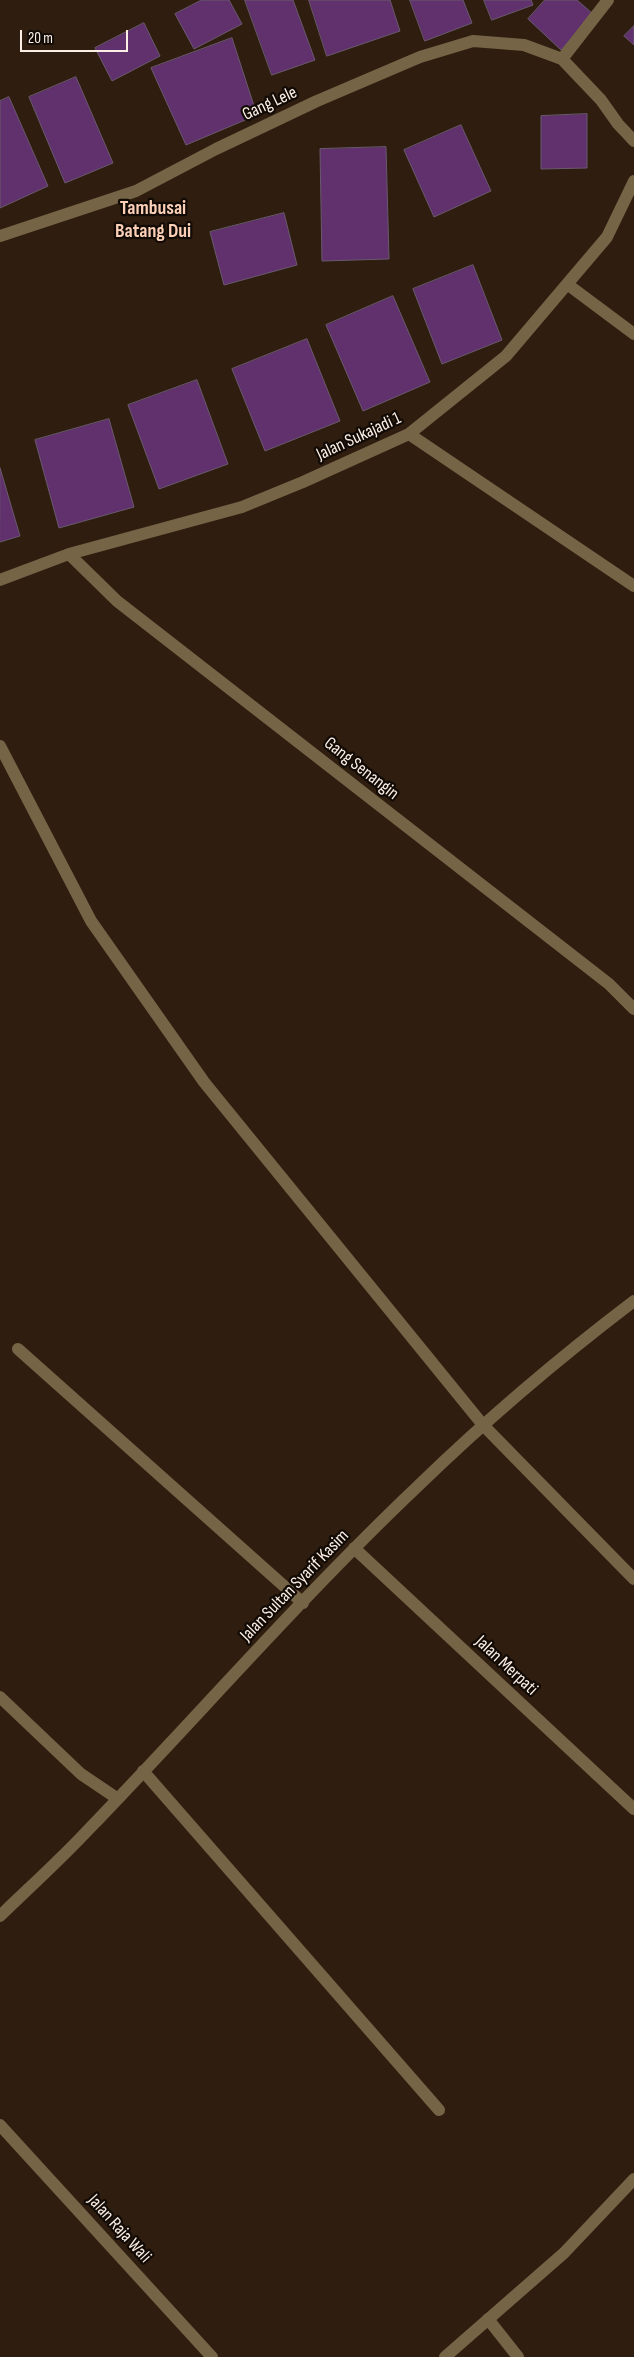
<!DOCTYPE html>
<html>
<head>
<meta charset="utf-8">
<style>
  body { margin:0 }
  #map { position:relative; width:634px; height:2357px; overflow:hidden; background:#2f1e0f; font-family:"Sofia Sans Condensed",sans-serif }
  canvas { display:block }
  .scale { position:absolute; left:20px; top:30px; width:108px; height:22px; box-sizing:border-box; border:2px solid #fbeee5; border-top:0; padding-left:6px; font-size:15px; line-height:18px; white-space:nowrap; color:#fbeee5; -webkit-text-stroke:4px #110a05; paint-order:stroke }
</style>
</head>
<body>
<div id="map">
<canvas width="634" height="2357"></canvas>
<div class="scale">20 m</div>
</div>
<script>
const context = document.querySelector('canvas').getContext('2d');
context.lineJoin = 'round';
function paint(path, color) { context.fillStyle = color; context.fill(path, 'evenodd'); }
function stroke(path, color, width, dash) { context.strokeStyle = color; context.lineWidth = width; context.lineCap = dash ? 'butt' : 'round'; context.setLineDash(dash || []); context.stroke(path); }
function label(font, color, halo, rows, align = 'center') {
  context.font = font + ' "Sofia Sans Condensed",sans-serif'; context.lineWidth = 4.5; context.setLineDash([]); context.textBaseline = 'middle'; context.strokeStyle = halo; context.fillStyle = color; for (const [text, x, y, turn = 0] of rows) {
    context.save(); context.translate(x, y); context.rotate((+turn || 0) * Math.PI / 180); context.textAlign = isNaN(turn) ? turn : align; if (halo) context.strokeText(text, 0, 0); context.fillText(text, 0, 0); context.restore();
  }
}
const building = new Path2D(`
  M202 0H229L242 24 194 49 175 14Z
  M245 0H293L315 60 272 75Z
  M309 0H390L400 31 327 56Z
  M410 0H463L472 23 425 41Z
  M484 0H531L533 5 492 20Z
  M545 0H577L593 14 561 50 528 19Z
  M144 23 160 56 112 81 95 48Z
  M634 26V45L624 36Z
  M232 38 257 115 186 145 151 68Z
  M76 77 113 163 65 183 29 97Z
  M9 97 48 186 0 208V101Z
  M587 114V168L541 169V116Z
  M461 125 491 191 434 217 404 150Z
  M386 147 389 259 322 261 320 149Z
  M284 213 297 265 224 285 210 232Z
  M473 265 502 340 442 364 413 289Z
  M393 296 430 382 363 411 326 325Z
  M307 339 340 421 265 451 232 369Z
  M197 380 228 464 159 489 128 405Z
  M109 419 134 507 59 528 35 440Z
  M0 468 20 536 0 542Z`);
paint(building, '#60316c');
stroke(building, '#695a6d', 1);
stroke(new Path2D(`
  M562 59 608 0
  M0 236 136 191 216 149 317 101 420 57 473 41 524 45 562 59 601 100 618 124 634 141
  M567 284 634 334
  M409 434 634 586
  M69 554 117 601 609 984 634 1009
  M0 580 69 554 242 507 303 482 409 434 506 356 607 237 634 181
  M0 746 91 921 204 1082 483 1425 634 1579
  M18 1349 303 1603
  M354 1548 634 1809
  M0 1697 81 1774 118 1799
  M143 1771 439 2110
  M0 1916C30 1887 61 1859 89 1829 199 1715 303 1595 418 1486 486 1420 559 1358 634 1301
  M0 2125 212 2357
  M488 2319 518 2357
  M445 2357 564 2253 634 2179`), '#766447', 12);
label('18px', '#fbeee5', '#110a05', [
  ["Gang Lele",270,104,-25],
  ["Jalan Sukajadi 1",359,437,-25],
  ["Gang Senangin",361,769,38],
  ["Jalan Sultan Syarif Kasim",295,1586,-46],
  ["Jalan Merpati",506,1666,43],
  ["Jalan Raja Wali",119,2229,48]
]);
label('bold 20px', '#fcd0b7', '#110a05', [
  ["Tambusai",153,209],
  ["Batang Dui",153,232]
]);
</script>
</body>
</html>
